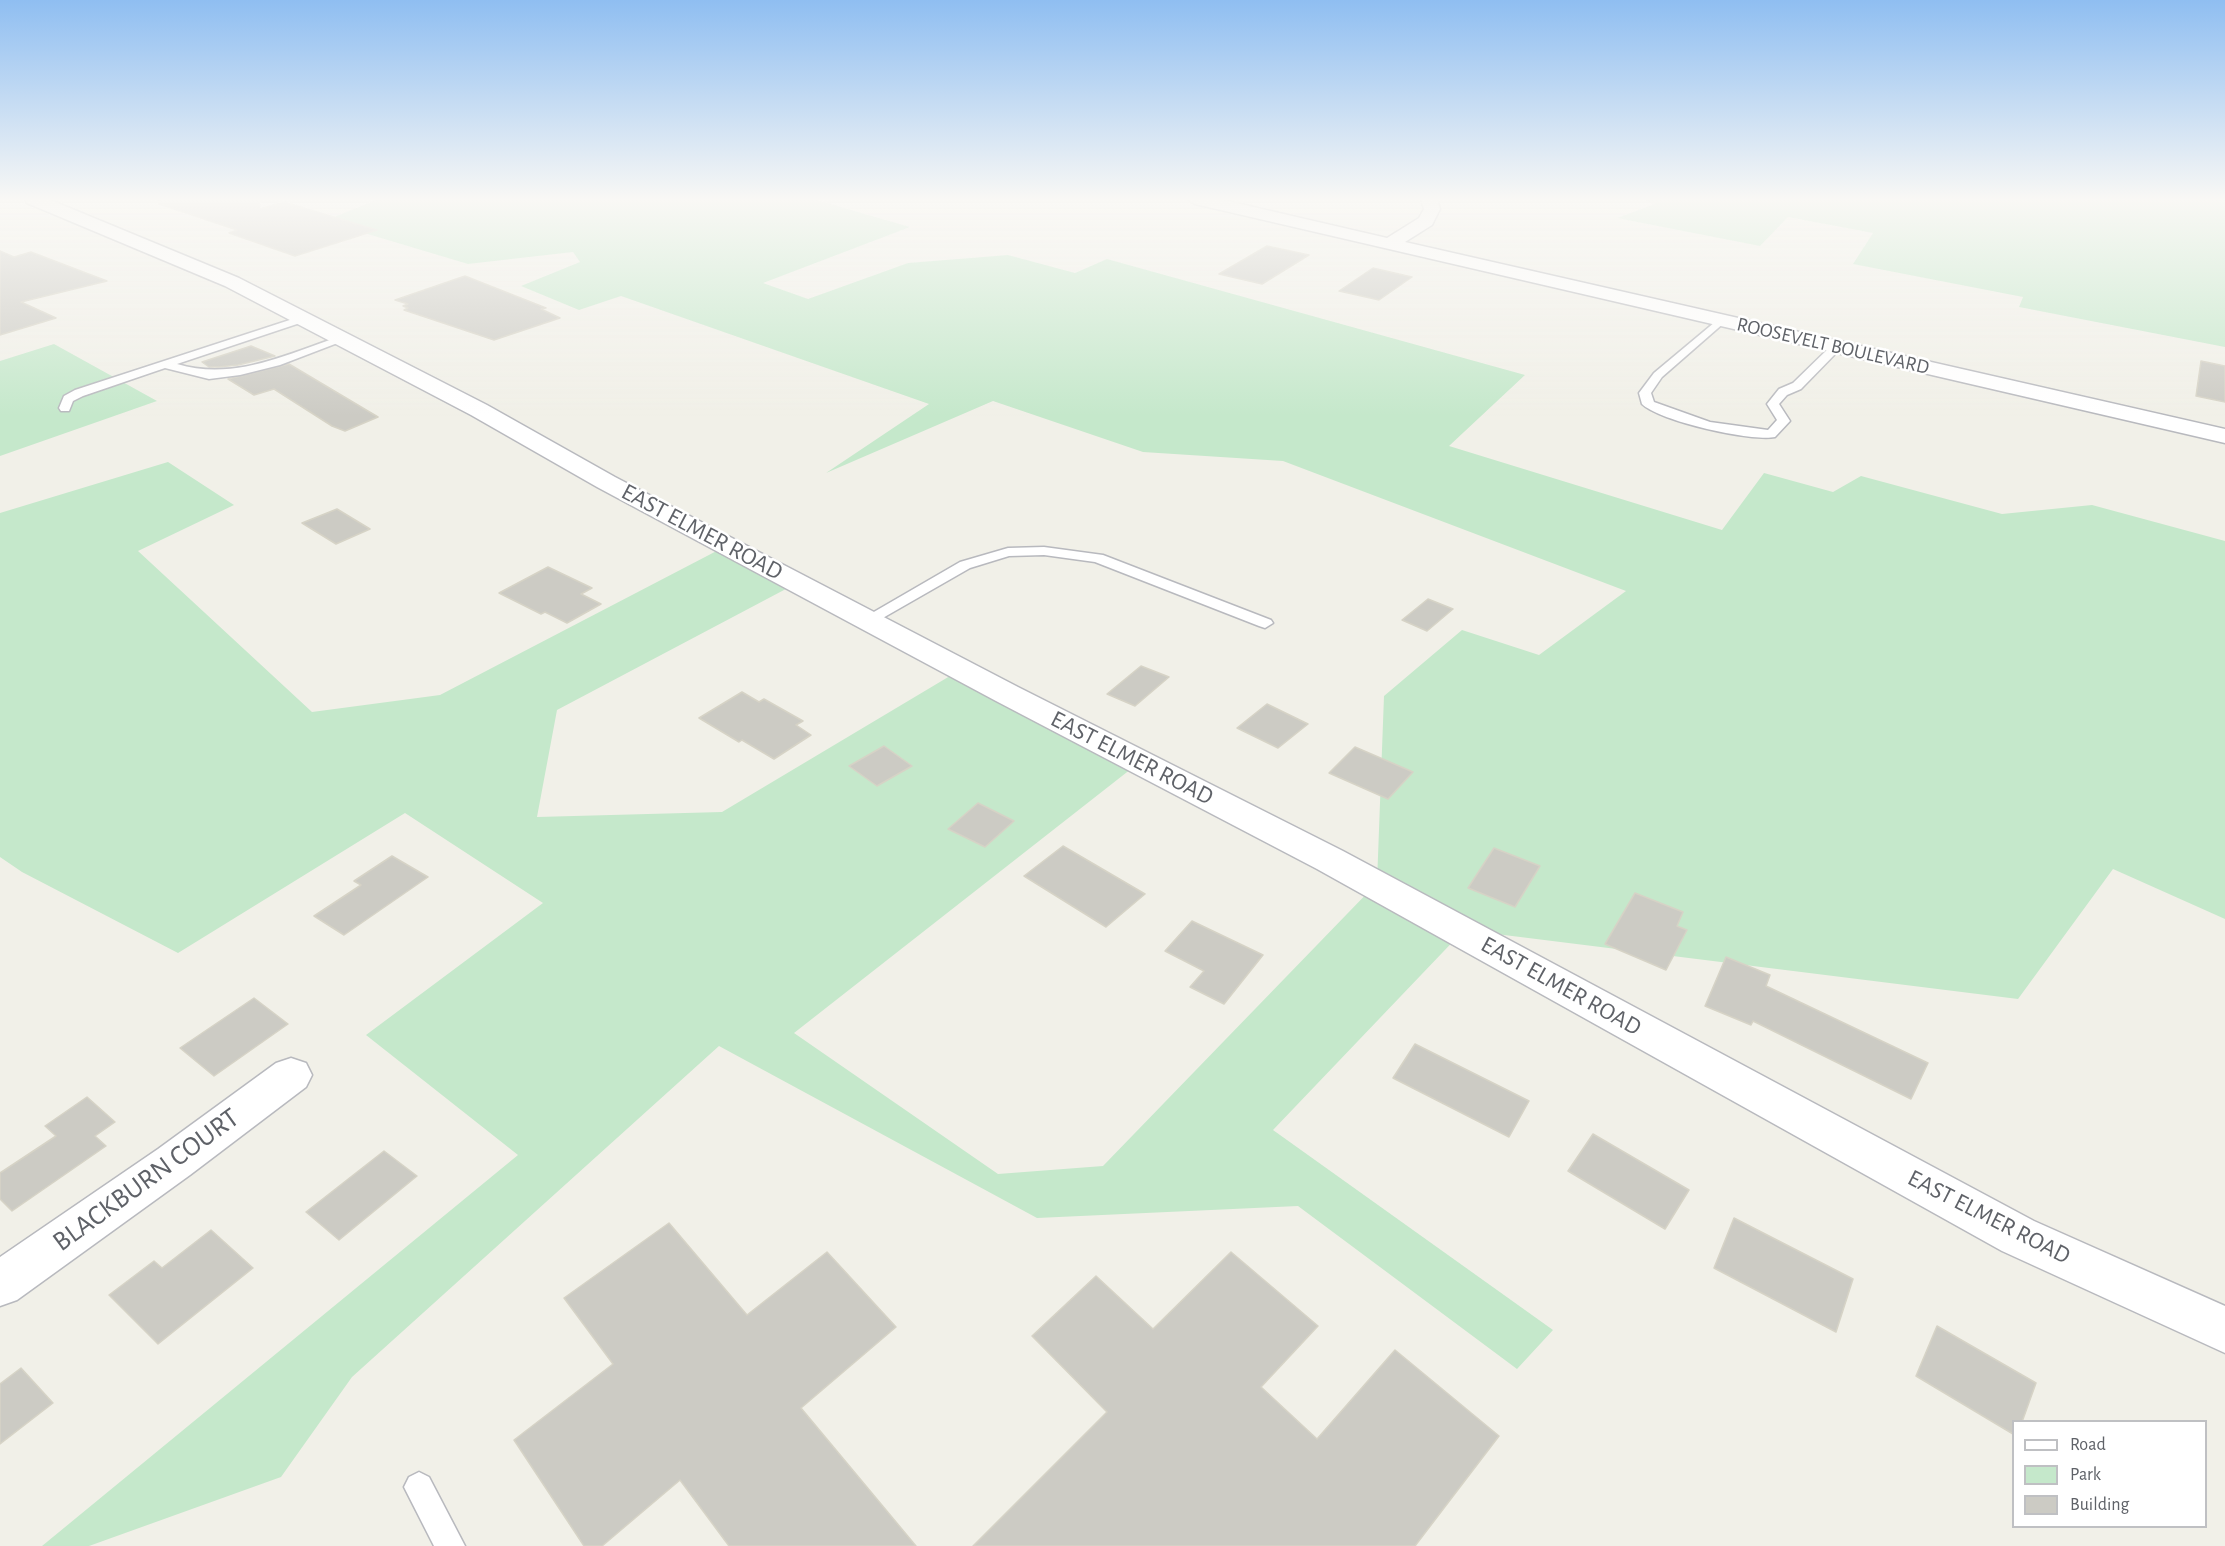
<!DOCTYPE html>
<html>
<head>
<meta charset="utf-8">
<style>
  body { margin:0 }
  #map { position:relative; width:2225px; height:1546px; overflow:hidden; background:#f1f0e8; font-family:"Alegreya Sans",sans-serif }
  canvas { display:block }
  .legend { position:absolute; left:2012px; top:1420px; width:195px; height:108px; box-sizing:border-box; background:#fff; border:2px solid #bfc0c3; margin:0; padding:8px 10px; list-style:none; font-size:18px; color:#5f6268 }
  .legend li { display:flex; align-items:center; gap:12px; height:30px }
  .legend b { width:30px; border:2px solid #bfc0c3 }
</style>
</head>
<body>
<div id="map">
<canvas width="2225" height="1546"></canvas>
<ul class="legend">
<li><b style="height:8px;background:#fff"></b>Road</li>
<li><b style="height:16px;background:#c5e8cb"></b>Park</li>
<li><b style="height:16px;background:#cccbc4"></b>Building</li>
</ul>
</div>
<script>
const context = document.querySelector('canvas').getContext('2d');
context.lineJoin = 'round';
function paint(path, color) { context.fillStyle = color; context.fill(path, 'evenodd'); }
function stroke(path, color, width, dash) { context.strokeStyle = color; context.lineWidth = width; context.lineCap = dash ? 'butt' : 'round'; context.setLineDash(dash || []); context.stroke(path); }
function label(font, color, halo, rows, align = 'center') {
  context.font = font + ' "Alegreya Sans",sans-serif'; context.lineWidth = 5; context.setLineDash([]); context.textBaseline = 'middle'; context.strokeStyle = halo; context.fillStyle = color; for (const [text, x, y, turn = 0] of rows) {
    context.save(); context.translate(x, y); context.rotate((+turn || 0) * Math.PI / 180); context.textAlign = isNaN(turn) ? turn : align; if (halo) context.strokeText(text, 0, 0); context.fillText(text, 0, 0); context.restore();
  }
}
paint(new Path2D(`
  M379 199H813L910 227 763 283 808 299 908 263 1008 255 1075 273 1107 259 1525 375 1449 446 1722 530 1764 473 1833 492 1861 476 2002 514 2092 505 2225 541V919L2113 869 2018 999 1464 930 1273 1130 1553 1330 1517 1369 1298 1206 1037 1218 719 1046 352 1377 281 1477 89 1546H42L518 1155 366 1035 543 903 405 813 178 953 22 872 0 857V513L168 462 234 505 138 551 312 712 440 695 730 544 801 581 557 710 537 817 722 812 965 667 1145 758 794 1033 998 1174 1103 1166 1377 883 1384 696 1462 630 1539 655 1626 591 1283 461 1143 452 993 401 826 473 929 404 621 296 579 310 521 286 580 262 573 252 468 264 324 221Z
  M1642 199H2225V347L2019 307 2023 297 1853 264 1873 233 1788 217 1760 246 1617 218 1655 204Z
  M54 344 157 401 0 456V361Z`), '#c5e8cb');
const building = new Path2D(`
  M159 199H259L260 209 284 202 377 230 295 256 229 233 237 230 159 204Z
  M1267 246 1309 255 1262 284 1219 274Z
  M0 251 14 257 31 252 107 281 21 302 56 318 0 335Z
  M1373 268 1412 277 1379 300 1339 291Z
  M465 276 546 308 541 309 560 318 494 340 404 310 408 308 403 306 408 304 395 300Z
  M251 346 275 356 238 365 218 367H209L202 362Z
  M2201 361 2225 366V402L2196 396Z
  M289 364 378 417 345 431 332 426 274 389 254 395 228 379Z
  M337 509 370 529 336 544 302 523Z
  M548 567 592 588 581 594 601 604 567 623 545 612 541 614 499 593Z
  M1428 599 1453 609 1427 631 1402 620Z
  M1141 666 1169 677 1135 706 1107 694Z
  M742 692 759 702 764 699 803 721 796 725 811 735 774 759 742 740 739 742 699 718Z
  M1267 704 1308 724 1278 748 1237 728Z
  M884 746 912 766 877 786 849 766Z
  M1355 747 1413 772 1388 799 1329 773Z
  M978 803 1014 821 985 847 948 829Z
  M1063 846 1145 894 1106 927 1024 876Z
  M1494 848 1540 866 1515 907 1468 888Z
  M392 856 428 877 344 935 314 916 361 885 354 881Z
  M1635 893 1683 912 1677 926 1687 930 1666 970 1605 944Z
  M1192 921 1263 955 1224 1004 1190 987 1204 971 1165 951Z
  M1726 957 1770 975 1766 986 1928 1063 1911 1099 1753 1021 1751 1025 1705 1006Z
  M254 998 288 1024 214 1076 180 1048Z
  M1415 1044 1529 1101 1509 1137 1393 1078Z
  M87 1097 115 1122 95 1136 106 1146 12 1211 0 1199V1173L56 1136 45 1126Z
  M1593 1134 1689 1190 1665 1229 1568 1171Z
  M384 1151 417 1176 339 1240 306 1212Z
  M1734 1218 1853 1279 1836 1332 1714 1268Z
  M669 1223 747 1315 827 1252 896 1327 801 1408 916 1546H729L680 1480 602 1546H584L514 1440 613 1364 564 1298Z
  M211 1230 253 1268 158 1344 109 1295 154 1261 162 1268Z
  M1231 1252 1318 1326 1261 1387 1317 1439 1395 1350 1499 1436 1415 1546H973L1107 1412 1032 1336 1096 1276 1153 1329Z
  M1937 1326 2036 1383 2022 1422H2013V1434L1916 1376Z
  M21 1368 53 1403 0 1444V1384Z`);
paint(building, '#cccbc4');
stroke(building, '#d6d3c6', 1.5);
const service = new Path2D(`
  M302 316 307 319 306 321 177 364C233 381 285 355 338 337H346L348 339 280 365 240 375 209 379 165 368 83 396 73 401 69 411H61L59 408 64 396 75 390Z
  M1721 317 1726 320 1725 322 1662 377 1651 393 1654 402 1710 422 1768 430 1777 420 1767 404 1779 389 1793 383 1832 345H1840L1842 347 1801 389 1787 395 1779 404 1790 421 1775 437C1752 442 1659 421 1642 404L1639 393 1654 373Z
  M1044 547 1103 555 1271 620 1273 623 1265 628 1259 626 1095 562 1044 555 1009 556 970 568 874 623H862L860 620 960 562 1008 548Z
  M419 1472 429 1477 465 1546H434L404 1487 409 1477Z`);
const minor = new Path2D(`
  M25 199H48L239 278 487 405 615 477 1018 687 1343 851 2034 1221 2225 1306V1353L2002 1251 1317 869 996 701 597 487 471 415 225 286 27 203Z
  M1187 199H1219L1387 238 1419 218 1424 209 1421 199H1437L1440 209 1432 225 1405 242 2225 429V443L1195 204Z
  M291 1058 306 1063 312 1075 306 1087 190 1175 17 1300 0 1306V1257L158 1149 276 1063Z`);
stroke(service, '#b8b9be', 3);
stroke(minor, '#b8b9be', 3);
paint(service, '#fff');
paint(minor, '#fff');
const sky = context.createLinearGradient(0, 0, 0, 416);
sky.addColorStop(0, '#8fbef1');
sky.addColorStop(0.48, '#f9f8f5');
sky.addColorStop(1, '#f9f8f500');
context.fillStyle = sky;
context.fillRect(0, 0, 2225, 416);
label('20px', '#5f6268', '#fff', [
  ["ROOSEVELT BOULEVARD",1833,346,13]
]);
label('24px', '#5f6268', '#fff', [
  ["EAST ELMER ROAD",702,532,28],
  ["EAST ELMER ROAD",1132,758,27],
  ["EAST ELMER ROAD",1561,986,29],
  ["EAST ELMER ROAD",1989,1217,27]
]);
label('28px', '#5f6268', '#fff', [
  ["BLACKBURN COURT",146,1180,-36]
]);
</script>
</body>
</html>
